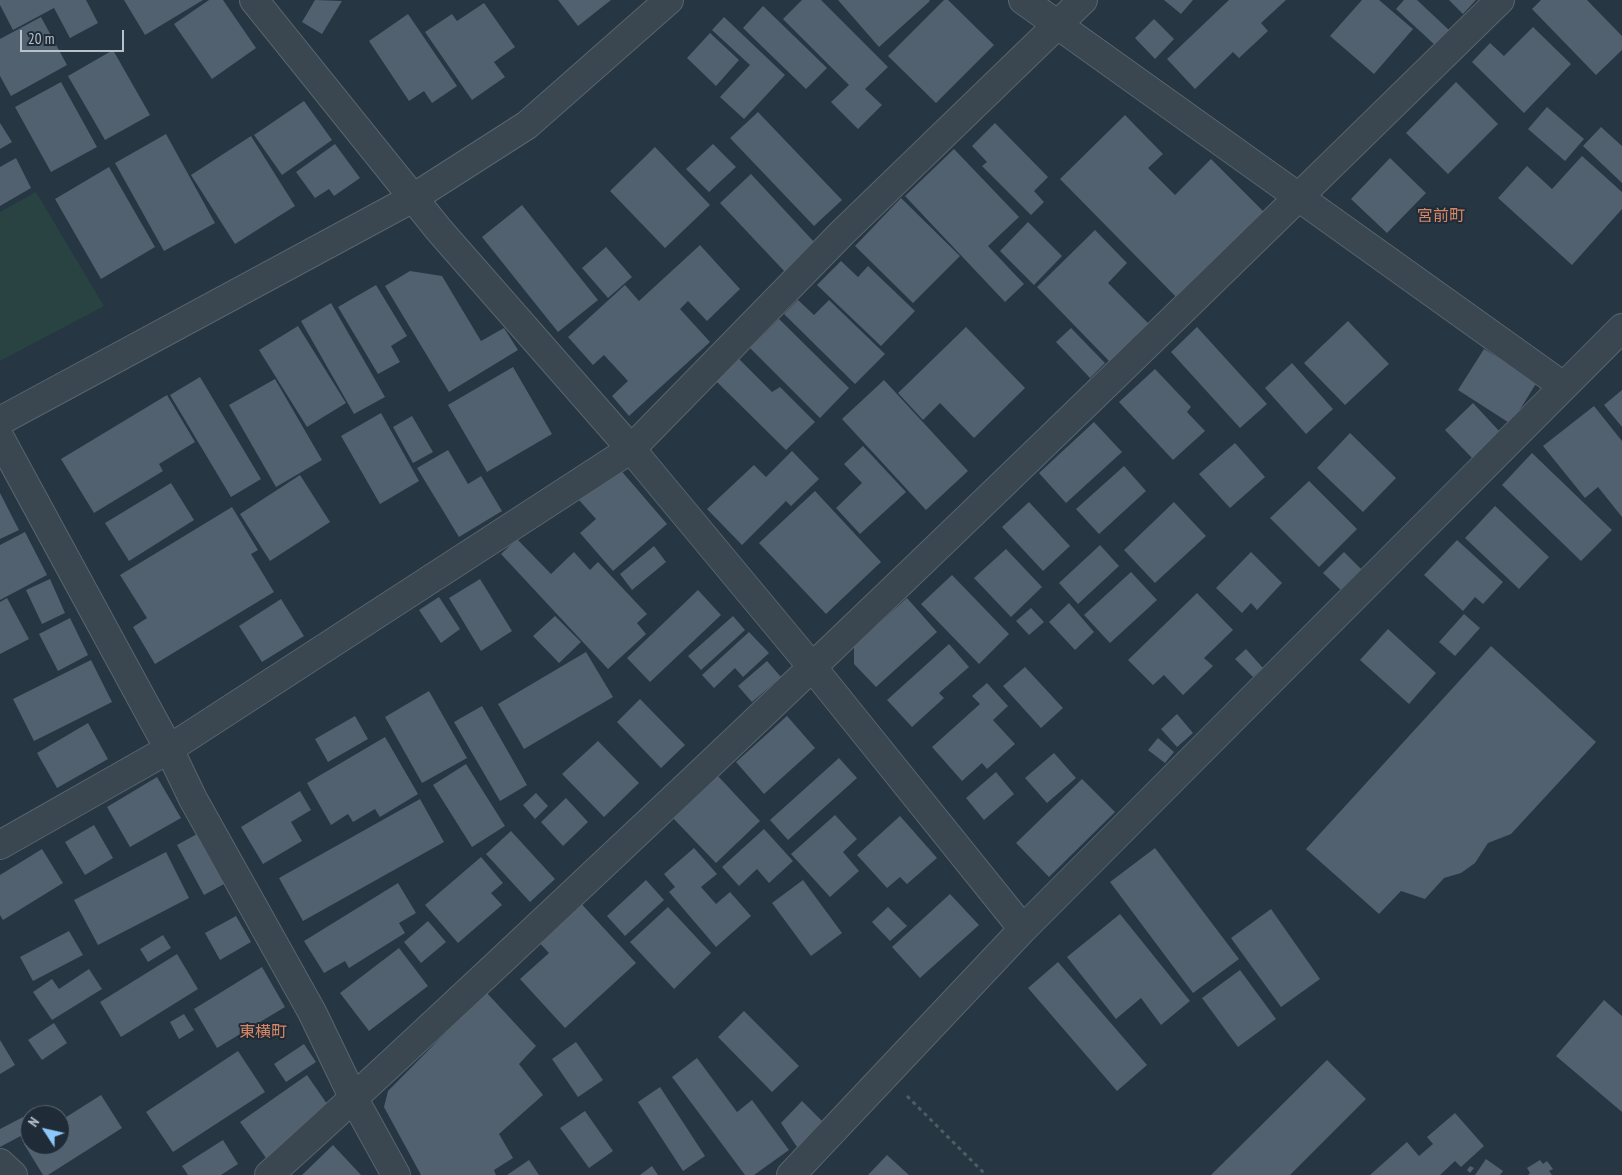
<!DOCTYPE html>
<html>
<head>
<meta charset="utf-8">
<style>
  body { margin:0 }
  #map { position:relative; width:1622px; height:1175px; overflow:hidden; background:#263642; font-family:"PT Sans Narrow",sans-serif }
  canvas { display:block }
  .north { position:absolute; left:20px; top:1105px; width:50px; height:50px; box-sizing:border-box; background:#1f2c37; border:1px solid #5c6872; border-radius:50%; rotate:305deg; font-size:14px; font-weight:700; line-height:20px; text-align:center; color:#b7c2cb }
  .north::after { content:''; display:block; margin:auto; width:18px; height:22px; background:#8ec7fa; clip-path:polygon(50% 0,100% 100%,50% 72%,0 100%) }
  .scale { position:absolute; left:20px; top:30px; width:104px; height:22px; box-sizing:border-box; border:2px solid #b7c2cb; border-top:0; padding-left:6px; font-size:15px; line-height:18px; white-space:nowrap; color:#b7c2cb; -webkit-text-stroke:4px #1f2c37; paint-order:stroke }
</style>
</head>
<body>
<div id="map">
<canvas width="1622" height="1175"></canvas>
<div class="north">N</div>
<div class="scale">20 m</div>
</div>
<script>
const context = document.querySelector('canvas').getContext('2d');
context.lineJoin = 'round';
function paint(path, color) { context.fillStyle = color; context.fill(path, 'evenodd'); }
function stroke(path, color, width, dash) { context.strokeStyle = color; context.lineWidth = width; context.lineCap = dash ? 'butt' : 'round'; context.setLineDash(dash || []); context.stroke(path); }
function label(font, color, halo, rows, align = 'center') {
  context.font = font + ' "PT Sans Narrow","Noto Sans JP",sans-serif'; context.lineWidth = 4; context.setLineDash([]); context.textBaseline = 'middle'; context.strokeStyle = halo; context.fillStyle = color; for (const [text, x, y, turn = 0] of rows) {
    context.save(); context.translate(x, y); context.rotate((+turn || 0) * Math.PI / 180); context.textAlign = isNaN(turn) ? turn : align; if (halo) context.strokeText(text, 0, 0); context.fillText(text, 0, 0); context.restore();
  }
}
paint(new Path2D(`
  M36 192 104 306 0 361V212Z`), '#284342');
paint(new Path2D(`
  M0 0H86L98 23 70 38 54 8 13 30 0 5Z
  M124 0H203L145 35Z
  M209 0H223L256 48 212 79 174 24Z
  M315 0 342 1 322 34 302 22Z
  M558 0H611L578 26Z
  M802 0H821L888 67 865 89 882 105 858 129 831 102 849 85 783 19Z
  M838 0H929L930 1 879 47Z
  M944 0H948L994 45 936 103 888 56Z
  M1164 0H1193L1181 14Z
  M1229 0H1286L1261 23 1268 31 1239 58 1233 52 1195 89 1167 59Z
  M1362 0H1379L1413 29 1374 74 1330 36Z
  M1404 0H1417L1449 30 1435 45 1396 9Z
  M1449 0H1476L1463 14Z
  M1541 0H1587L1622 36V50L1596 75 1532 9Z
  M484 3 515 47 494 62 505 77 472 100 425 32 452 14 457 21Z
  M763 6 827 68 806 89 743 28Z
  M408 14 457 86 432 103 424 91 409 101 369 41Z
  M41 17 67 65 11 96 0 76V39Z
  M724 17 785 75 744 119 720 97 750 65 712 30Z
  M1154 19 1174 39 1155 59 1135 38Z
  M1533 27 1571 64 1524 113 1472 62 1490 43 1504 56Z
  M710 33 739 60 716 86 687 58Z
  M113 50 150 115 105 140 68 76Z
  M61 82 97 147 51 172 15 107Z
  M1456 82 1498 124 1448 174 1406 133Z
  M304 101 332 140 282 175 254 135Z
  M1547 107 1584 139 1565 161 1528 129Z
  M758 112 842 200 814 226 730 138Z
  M1125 115 1163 154 1148 168 1175 195 1211 159 1268 216 1181 302 1060 179Z
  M0 123 12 142 0 149Z
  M995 123 1048 177 1034 191 1044 202 1031 215 982 166 987 162 972 146Z
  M1601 127 1622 146V183L1583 146Z
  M166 134 215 223 164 251 115 163Z
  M251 136 295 206 235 244 191 175Z
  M335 144 360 178 334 196 329 189 315 198 296 172Z
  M713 144 736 167 709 192 686 169Z
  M655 147 710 205 665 248 610 191Z
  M954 149 1019 217 988 246 1024 284 1005 302 905 196Z
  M1582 156 1622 192V209L1572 265 1498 198 1527 166 1552 189Z
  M16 158 31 188 0 206V167Z
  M1390 158 1426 193 1387 233 1351 199Z
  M109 167 155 247 101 279 55 199Z
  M751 174 815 243 785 272 720 203Z
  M901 198 960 256 913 303 855 246Z
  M522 205 598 300 558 332 482 237Z
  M1028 222 1062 256 1034 285 1000 251Z
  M1095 230 1127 263 1108 283 1149 324 1110 362 1037 287Z
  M700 245 740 289 707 321 688 301 680 309 710 342 629 416 612 396 628 381 604 355 593 365 568 337 625 285 639 301Z
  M606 247 632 277 608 298 582 268Z
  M841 261 858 277 868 266 915 311 881 346 817 285Z
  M410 271 442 276 481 341 504 328 518 350 449 392 385 286Z
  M376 285 407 336 391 346 400 362 378 374 338 307Z
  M798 300 814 315 829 300 885 354 855 384 784 314Z
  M331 303 385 397 354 414 301 321Z
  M779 319 849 388 820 418 750 348Z
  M1348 321 1389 364 1345 405 1304 363Z
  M298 326 346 403 307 427 259 350Z
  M966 327 1025 388 974 438 940 403 923 420 898 393Z
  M1197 327 1267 404 1240 428 1171 352Z
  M1071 328 1105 363 1090 378 1056 342Z
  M1484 349 1537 382 1511 424 1458 390Z
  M738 358 772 392 780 387 815 422 786 450 716 381Z
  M1292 363 1333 409 1306 434 1265 388Z
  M513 367 552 434 487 472 448 405Z
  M1155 369 1191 407 1187 412 1205 431 1173 460 1119 402Z
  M200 377 261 479 231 497 170 395Z
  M275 379 322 460 276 487 229 405Z
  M884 380 968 471 926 510 842 419Z
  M1622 390V427L1604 405Z
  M167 395 195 442 159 464 163 471 94 513 61 459Z
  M1473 403 1501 433 1474 460 1445 430Z
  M1594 406 1622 441V517L1598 487 1585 498 1543 446Z
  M381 413 419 481 380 504 341 436Z
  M412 416 433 452 413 463 393 427Z
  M1094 422 1122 452 1066 503 1039 473Z
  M1350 433 1396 478 1363 512 1317 468Z
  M1235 443 1265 477 1230 508 1199 474Z
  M863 446 906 492 860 534 836 508 862 483 844 464Z
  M448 450 468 484 481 476 502 511 459 537 417 468Z
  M792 451 819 479 791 506 786 501 742 545 707 509 754 465 766 477Z
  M1532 453 1612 530 1581 561 1502 485Z
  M1124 466 1146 491 1099 534 1076 509Z
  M618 467 667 524 613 571 580 533 596 519 579 500Z
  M300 475 330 522 270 561 240 514Z
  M1309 481 1357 529 1319 567 1270 518Z
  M171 483 194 520 129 561 105 523Z
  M815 491 881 562 826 614 759 543Z
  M0 493 19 530 0 539Z
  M1029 502 1070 546 1043 571 1002 527Z
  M1174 502 1206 536 1155 583 1124 550Z
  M1495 506 1549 557 1519 589 1465 538Z
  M232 507 258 550 251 554 274 592 155 664 133 627 147 618 120 575Z
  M25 532 47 575 0 600V545Z
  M517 539 551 574 574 552 590 570 598 562 647 614 637 623 646 634 608 669 501 554Z
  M1457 540 1503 582 1483 604 1475 597 1463 611 1424 575Z
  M1100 545 1119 566 1078 604 1059 583Z
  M654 546 666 562 632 590 620 574Z
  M1006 549 1042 587 1011 617 974 578Z
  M1251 552 1282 583 1257 610 1251 603 1242 613 1216 588Z
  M1344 552 1364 572 1343 592 1323 573Z
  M1131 572 1157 600 1110 643 1084 615Z
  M952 575 1009 634 979 664 921 604Z
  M50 579 65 613 42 624 26 590Z
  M480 579 512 631 481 651 449 598Z
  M698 590 721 615 650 682 627 658Z
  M1197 593 1233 630 1204 658 1213 666 1183 695 1164 675 1153 685 1128 660Z
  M439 597 460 629 441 643 419 610Z
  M7 598 29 639 0 654V602Z
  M907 598 937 632 876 687 854 664V646Z
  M281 599 304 636 262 662 239 626Z
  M1069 603 1094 632 1075 650 1049 622Z
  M1031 608 1044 622 1029 635 1016 621Z
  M1464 614 1480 628 1455 656 1439 642Z
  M555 616 581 642 559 663 533 636Z
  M733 616 745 630 701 670 688 656Z
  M70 618 88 655 58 671 39 634Z
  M1388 629 1436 673 1409 704 1360 660Z
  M749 632 769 653 743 677 735 668 714 688 702 675Z
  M949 644 969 667 939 693 944 698 912 727 887 700Z
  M1491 646 1596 742 1511 834 1488 843 1475 863 1461 873 1444 878 1425 899 1401 891 1379 914 1306 849Z
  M1246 649 1263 668 1253 677 1235 659Z
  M586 652 613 697 524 749 498 704Z
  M91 660 112 702 34 741 13 699Z
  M767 661 781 677 752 702 738 686Z
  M1025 667 1063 708 1041 728 1003 686Z
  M987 683 1008 706 993 720 1015 744 987 769 982 763 962 781 932 747 980 704 972 696Z
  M429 691 467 758 422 783 385 717Z
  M640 699 685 745 661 768 617 722Z
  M482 706 527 785 500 801 454 722Z
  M1177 714 1193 733 1177 747 1161 729Z
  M355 716 368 739 328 762 315 739Z
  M787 716 815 748 764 794 736 762Z
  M88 723 108 759 57 788 37 753Z
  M385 737 418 794 380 817 375 809 353 822 348 814 331 825 307 783Z
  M1158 738 1174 752 1165 763 1148 750Z
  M598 741 639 783 604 817 562 774Z
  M1054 753 1076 778 1047 803 1025 778Z
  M839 758 857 778 788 840 770 820Z
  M466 764 505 826 472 847 433 785Z
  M996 772 1014 794 984 820 966 798Z
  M717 775 760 821 716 863 672 817Z
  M157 777 181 818 130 847 107 807Z
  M1082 779 1115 812 1049 877 1016 843Z
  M300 791 311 810 291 822 302 841 263 864 241 827Z
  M536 793 548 806 535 819 523 805Z
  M566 798 588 822 563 846 541 822Z
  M420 799 444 842 303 921 279 878Z
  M835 815 857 839 843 852 859 871 830 897 791 854Z
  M900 816 937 858 907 884 900 877 887 888 857 855Z
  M94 825 113 858 85 875 65 842Z
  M764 829 793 861 769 883 757 869 739 886 722 867Z
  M511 831 555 879 530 902 486 854Z
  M197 834 224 884 204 895 177 845Z
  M694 848 717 874 701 887 716 904 730 892 751 916 716 947 669 892 675 887 664 874Z
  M1155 848 1239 959 1193 993 1110 882Z
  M42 849 63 883 3 920 0 915V875Z
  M166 852 189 898 98 945 74 900Z
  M481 857 503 883 491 893 502 905 458 943 425 905Z
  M646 880 664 900 625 936 607 916Z
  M803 880 842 933 811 956 772 903Z
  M398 883 416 913 399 923 405 933 349 968 345 961 324 973 304 941Z
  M950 894 979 925 920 978 892 947Z
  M576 898 636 963 565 1028 520 979 549 953 534 937Z
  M668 907 711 953 674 989 630 942Z
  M888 907 907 926 890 941 872 922Z
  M1271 909 1320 979 1281 1007 1231 938Z
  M1120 914 1190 1001 1161 1025 1141 998 1116 1019 1067 957Z
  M236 916 251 942 220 960 205 933Z
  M428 921 446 942 421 963 404 942Z
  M69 931 83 955 33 981 20 957Z
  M163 935 171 948 148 962 140 949Z
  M399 948 428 986 369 1031 340 993Z
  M177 954 198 989 121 1037 100 1002Z
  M1058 962 1147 1065 1117 1091 1028 988Z
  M262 967 285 1007 217 1048 194 1009Z
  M89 969 102 989 52 1020 33 992 52 979 59 989Z
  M1240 970 1276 1019 1238 1047 1202 998Z
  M486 992 536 1046 519 1064 543 1095 499 1134 513 1158 494 1170 496 1175H421L384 1107 388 1091Z
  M1604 1000 1622 1016V1112L1556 1056Z
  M744 1011 799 1066 772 1092 718 1037Z
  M184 1014 194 1030 179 1039 170 1022Z
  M54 1023 67 1043 42 1060 28 1040Z
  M0 1040 15 1065 0 1074Z
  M576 1042 603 1080 578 1097 552 1059Z
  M304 1044 316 1062 286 1082 274 1064Z
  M238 1051 265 1092 173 1152 146 1112Z
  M697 1058 737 1112 752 1100 789 1150 754 1175H745L672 1077Z
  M1327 1060 1366 1099 1290 1175H1211Z
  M307 1075 332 1111 266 1158 240 1122Z
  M660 1087 705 1156 683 1171 638 1102Z
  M101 1095 122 1128 48 1175H43L24 1144 30 1140V1145H60V1121Z
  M802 1101 824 1123 799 1150 781 1123Z
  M585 1111 613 1151 589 1168 560 1128Z
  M1455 1113 1484 1146 1461 1167 1455 1161 1440 1175H1370L1407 1142 1419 1156 1433 1144 1427 1137Z
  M23 1117 30 1131 0 1147V1129Z
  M223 1140 238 1164 221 1175H188L182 1166Z
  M333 1145 361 1175H302Z
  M887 1155 909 1175H868Z
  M1486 1159 1503 1171 1500 1175H1475Z
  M529 1160 539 1175H507Z
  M1540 1160 1543 1164 1547 1161 1553 1169 1549 1171 1552 1175H1528L1530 1173 1527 1168Z
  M652 1166 658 1175H640Z
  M1470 1166 1474 1168 1470 1173 1467 1170Z`), '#51616f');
const minor = new Path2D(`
  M254 0 439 230 631 449 813 668 1023 929
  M1023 0 1563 386
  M0 421 413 198 527 125 669 0
  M0 438 169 749 193 799 312 1012 354 1099 396 1175
  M0 845 169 749 631 449 842 233 1083 0
  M0 1163 13 1175
  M269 1175C388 1068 504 958 620 849 917 570 1209 285 1500 0
  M791 1175 1023 929 1622 328`);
stroke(minor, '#58656f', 30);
stroke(new Path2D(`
  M907 1096 986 1175`), '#486060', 3, [4, 4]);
stroke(minor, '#3a4751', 28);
label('16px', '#d88766', '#1f2c37', [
  ["宮前町",1441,216],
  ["東横町",263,1032]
]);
</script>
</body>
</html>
